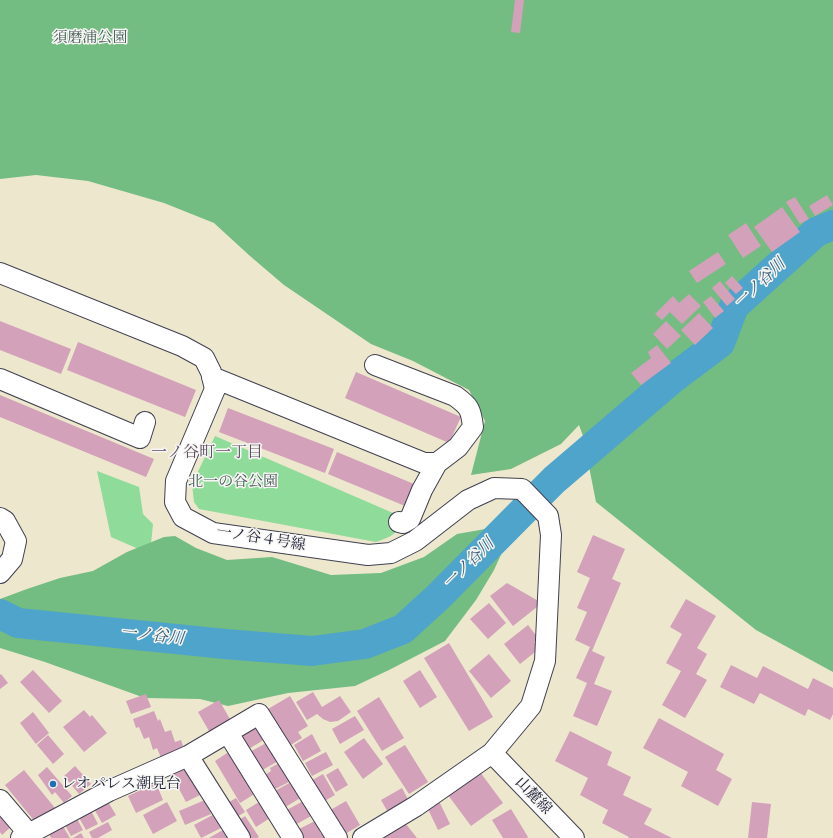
<!DOCTYPE html>
<html>
<head>
<meta charset="utf-8">
<style>
  body { margin:0 }
  canvas { display:block; background:#ece7cd }
</style>
</head>
<body>
<canvas width="833" height="838"></canvas>
<script>
const context = document.querySelector('canvas').getContext('2d');
context.lineJoin = 'round';
function paint(path, color) { context.fillStyle = color; context.fill(path, 'evenodd'); }
function stroke(path, color, width, dash) { context.strokeStyle = color; context.lineWidth = width; context.lineCap = dash ? 'butt' : 'round'; context.setLineDash(dash || []); context.stroke(path); }
function label(font, color, halo, rows, align = 'center') {
  context.font = font + ' "Gentium Book Plus","Noto Serif JP",serif'; context.lineWidth = 3; context.setLineDash([]); context.textBaseline = 'middle'; context.strokeStyle = halo; context.fillStyle = color; for (const [text, x, y, turn = 0] of rows) {
    context.save(); context.translate(x, y); context.rotate((+turn || 0) * Math.PI / 180); context.textAlign = isNaN(turn) ? turn : align; if (halo) context.strokeText(text, 0, 0); context.fillText(text, 0, 0); context.restore();
  }
}
paint(new Path2D(`
  M215 436 400 516C399 535 392 536 376 542L199 509 194 502 192 484Z
  M97 471 139 487 143 514 153 524 150 554 111 537Z`), '#8fdc9a');
paint(new Path2D(`
  M0 0H833V672L756 630 596 502 583 436 579 425 561 444 511 469 471 475 485 421 469 390 413 361 371 344 284 285 250 256 214 223 164 203 88 181 36 175 0 179Z
  M491 528 504 548 494 570 476 600 445 641 389 670 355 686 288 693 228 706 200 699 145 698 45 662 0 648V599L27 589 60 578 93 571 127 552 164 537 175 536 196 548 227 560 272 557 331 575 381 573 424 557 457 534Z`), '#73bc82');
stroke(new Path2D(`
  M0 614 18 623 225 644 312 651 365 644 403 629 438 597 554 480 672 379 720 343 734 306 816 232 833 225`), '#4fa4cb', 30);
paint(new Path2D(`
  M515 0H524L520 33 511 32Z
  M827 195 833 205 815 216 809 206Z
  M795 197 809 219 800 224 786 202Z
  M782 207 800 232 772 252 754 227Z
  M746 223 761 246 743 258 728 235Z
  M718 252 726 264 697 283 689 271Z
  M732 276 743 288 736 294 725 283Z
  M720 281 735 299 727 306 712 288Z
  M689 294 701 306 682 324 670 312 662 320 655 314 673 296 679 303Z
  M711 296 724 311 715 318 703 302Z
  M699 313 713 328 695 345 681 330Z
  M0 321 71 349 61 374 0 350Z
  M666 321 681 336 667 349 653 334Z
  M78 342 196 390 185 417 67 370Z
  M657 345 671 363 641 385 631 373 651 358 648 352Z
  M356 372 461 417 449 443 345 398Z
  M0 395 154 459 146 477 0 417Z
  M228 408 334 449 325 473 219 432Z
  M337 452 414 484 405 506 328 474Z
  M593 535 625 549 612 579 621 583 592 651 605 657 594 684 612 691 597 726 573 716 587 683 576 678 590 647 575 640 587 612 577 608 590 578 577 572Z
  M507 583 542 603 513 626 490 596Z
  M686 599 716 616 697 648 707 654 696 674 707 680 685 718 662 705 681 671 666 663 682 634 670 627Z
  M489 603 506 623 488 639 470 619Z
  M528 625 538 638 534 642 539 649 520 664 504 644Z
  M449 643 493 717 469 731 424 658Z
  M489 654 511 681 491 698 469 671Z
  M731 665 757 678 763 666 808 689 813 678 833 688V714L830 720 808 709 805 716 760 693 754 704 720 687Z
  M33 670 62 701 49 713 20 682Z
  M420 670 437 697 420 708 403 681Z
  M1 674 8 683 0 689V675Z
  M313 692 322 707 340 696 351 712 338 721 330 722 323 719 317 714 307 720 296 702Z
  M146 694 151 707 131 714 126 701Z
  M290 696 308 726 298 732 302 738 289 746 268 709Z
  M379 697 404 738 382 751 357 711Z
  M219 700 234 726 213 738 198 712Z
  M84 710 90 717 92 715 107 733 84 752 63 727Z
  M154 711 158 721 160 719 165 732 171 730 175 742 181 740 186 755 163 763 157 748 153 750 149 737 144 739 139 727 136 728 133 719Z
  M33 712 49 733 36 744 20 723Z
  M355 716 364 730 340 744 332 729Z
  M659 718 724 754 716 770 732 779 718 806 681 786 688 772 643 748Z
  M258 722 267 738 247 750 237 735Z
  M570 731 612 752 607 765 631 777 623 795 652 809 644 824 672 838H628L629 837 602 823 608 810 580 795 588 778 555 761Z
  M312 734 321 751 303 761 294 745Z
  M48 735 64 754 53 764 37 745Z
  M364 738 383 764 363 779 344 752Z
  M270 741 280 760 257 773 246 754Z
  M405 745 428 782 409 794 385 757Z
  M230 751 256 793 240 803 215 761Z
  M326 752 333 765 312 776 305 763Z
  M283 761 293 780 273 790 265 775 271 771 270 768Z
  M189 765 204 793 186 802 171 774Z
  M75 766 91 784 79 794 64 776Z
  M47 767 72 796 64 803 55 792 52 795 38 775Z
  M338 768 348 785 336 792 326 775Z
  M24 770 55 808 36 823 5 785Z
  M480 772 503 803 471 826 448 795Z
  M323 774 335 795 321 803 309 782Z
  M293 781 302 797 282 809 273 792Z
  M156 783 163 800 136 813 128 796Z
  M402 788 410 803 389 814 381 800Z
  M236 798 245 812 235 818 226 804Z
  M438 799 450 824 438 830 426 805Z
  M107 800 116 815 102 823 93 807Z
  M205 800 211 814 185 825 179 811Z
  M305 800 313 815 293 826 285 811Z
  M346 801 360 825 342 836 327 812Z
  M167 802 177 821 153 834 143 815Z
  M259 802 270 818 256 827 246 810Z
  M752 802 771 804 767 838H748Z
  M0 808 14 824 2 835 0 832Z
  M90 809 98 824 86 830 78 816Z
  M511 809 528 837 527 838H503L492 820Z
  M218 812 225 826 201 838 194 825Z
  M75 815 83 830 71 836 63 821Z
  M245 816 259 837 257 838H246L236 822Z
  M402 819 417 838H377Z
  M315 821 321 834 327 831 330 838H301L297 830Z
  M108 822 112 830 98 838H92L89 832Z
  M61 823 70 838H51L47 830Z
  M228 827 234 838H209Z
  M81 833 84 838H73Z`), '#d3a1b9');
const minor = new Path2D(`
  M0 273 182 346 204 358 211 372 215 389 176 481 175 502 183 517 213 533 368 555 391 553 415 541 468 500 494 488 522 489 548 516 551 535 545 661 531 706 492 753 416 806 363 838
  M212 377 424 463H437L458 447 473 427C471 409 469 406 455 396L375 365
  M0 379 140 438 145 422
  M0 518 5 521 16 541 12 559 0 573
  M399 522 403 523 410 519 422 490 437 463
  M228 733 293 838
  M492 753 574 838
  M188 756 240 838
  M0 800 29 834
  M21 838 109 791 188 756 259 714 337 838`);
stroke(minor, '#404051', 22);
stroke(minor, '#fff', 20);
for (const [x, y, r, color] of [
  [53,784,4,"#1f6fb2"]
]) { const dot = new Path2D(); dot.arc(x, y, r, 0, 2 * Math.PI); context.fillStyle = color; context.fill(dot); stroke(dot, '#f6f6f2', 1.5); }
label('15px', '#435a58', '#f6f6f2', [
  ["須磨浦公園",90,38],
  ["北一の谷公園",233,482]
]);
label('15px', '#22223b', '#f6f6f2', [
  ["一ノ谷４号線",261,539,9],
  ["山麓線",533,796,46]
]);
label('15px', '#22223b', '#f6f6f2', [
  ["レオパレス潮見台",61,784]
], 'left');
label('italic 16px', '#365c7c', '#f6f6f2', [
  ["一ノ谷川",760,284,-44],
  ["一ノ谷川",469,564,-45],
  ["一ノ谷川",152,636,6]
]);
label('16px', '#604e67', '#f6f6f2', [
  ["一ノ谷町一丁目",207,453]
]);
</script>
</body>
</html>
